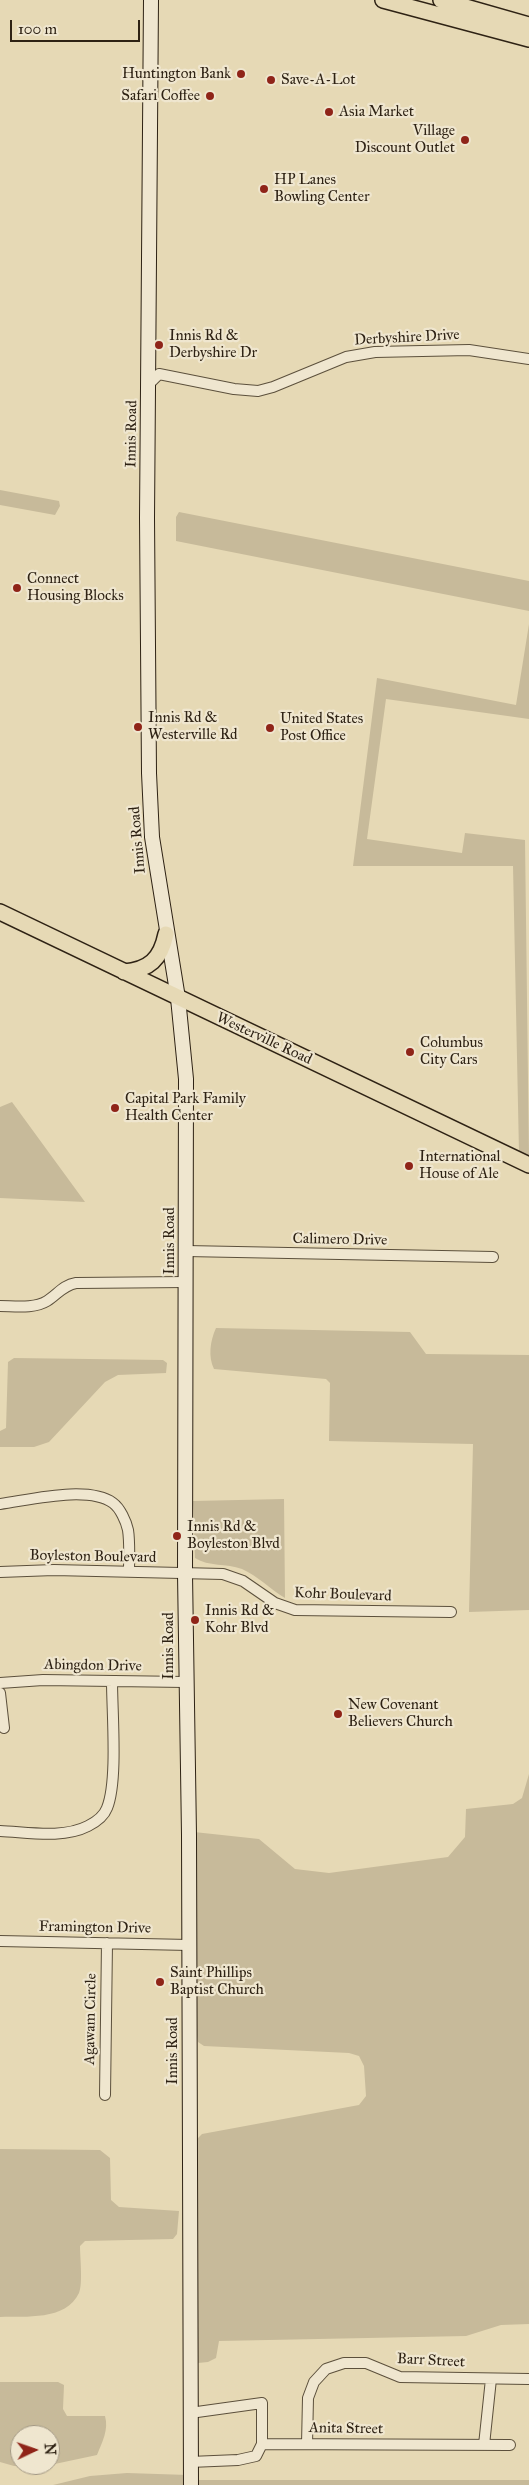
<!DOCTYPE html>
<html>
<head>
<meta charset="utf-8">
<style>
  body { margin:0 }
  #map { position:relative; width:529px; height:2485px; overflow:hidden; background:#e6d9b5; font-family:"IM FELL Great Primer",serif }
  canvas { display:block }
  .north { position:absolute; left:10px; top:2425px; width:50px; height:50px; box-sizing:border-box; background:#efe6cf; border:1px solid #a29884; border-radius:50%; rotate:87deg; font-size:14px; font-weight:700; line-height:20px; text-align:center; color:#2e2214 }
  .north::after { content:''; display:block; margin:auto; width:18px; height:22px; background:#8f2418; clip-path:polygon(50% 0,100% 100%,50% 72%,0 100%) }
  .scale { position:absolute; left:10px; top:20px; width:130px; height:22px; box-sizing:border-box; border:2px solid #2e2214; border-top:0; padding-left:6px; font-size:15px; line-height:18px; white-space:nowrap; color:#2e2214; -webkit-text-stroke:4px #efe6cf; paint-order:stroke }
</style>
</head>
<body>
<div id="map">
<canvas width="529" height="2485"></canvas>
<div class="north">N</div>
<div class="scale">100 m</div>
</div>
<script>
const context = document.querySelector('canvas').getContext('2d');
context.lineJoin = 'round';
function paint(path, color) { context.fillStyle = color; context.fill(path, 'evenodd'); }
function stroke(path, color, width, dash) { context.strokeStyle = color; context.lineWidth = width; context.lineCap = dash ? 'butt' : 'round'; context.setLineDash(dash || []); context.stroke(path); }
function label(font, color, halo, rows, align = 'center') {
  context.font = font + ' "IM FELL Great Primer",serif'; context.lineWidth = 4.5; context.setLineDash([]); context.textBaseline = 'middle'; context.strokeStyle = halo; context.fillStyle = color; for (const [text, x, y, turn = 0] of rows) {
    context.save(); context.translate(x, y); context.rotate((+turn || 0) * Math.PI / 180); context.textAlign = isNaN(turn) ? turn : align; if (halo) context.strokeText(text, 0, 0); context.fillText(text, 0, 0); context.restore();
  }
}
paint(new Path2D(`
  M0 490 59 501 60 506 55 515 0 505Z
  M179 512 529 581V611L176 541V517Z
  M529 624V719L386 699 367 839 462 853 465 833 525 840 529 1158 519 1153 513 866H353L377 678 516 705Z
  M12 1102 85 1202 0 1198V1107Z
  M216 1328 410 1332 426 1354 529 1355V1610L469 1612 473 1444 329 1441 330 1383 326 1379 214 1369C208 1357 210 1341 216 1328Z
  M14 1358 163 1360 167 1363 166 1373 118 1375 105 1382 49 1442 34 1447H0V1431L6 1428 8 1362Z
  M284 1499 285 1598C270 1589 258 1576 242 1569 226 1563 209 1567 195 1558L193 1501Z
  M529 1774V2324L501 2325 466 2336 219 2341 216 2358 208 2362 198 2363 196 2140 202 2134 359 2105 366 2096 364 2066 359 2056 349 2053 204 2046 198 2042 195 2022 194 1832 259 1839 295 1869 329 1873 448 1857 465 1837 466 1809 513 1804 522 1798Z
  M0 2149 100 2150 110 2158 111 2200 119 2207 179 2211 177 2234 173 2239 85 2241 80 2246C80 2257 83 2284 79 2293 66 2321 25 2316 0 2317Z
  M0 2382H58L64 2385 63 2409 67 2416H105C109 2430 102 2442 97 2455L50 2465V2435H20V2465H49L14 2466 0 2462Z
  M127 2473 188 2475V2485H53L90 2476Z
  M197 2480H529V2485H197Z`), '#c7ba9a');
const minor = new Path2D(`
  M148 385 159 374 234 389 258 391 273 387 346 357 375 352 469 350 529 359
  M186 1251 493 1257
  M0 1306C14 1306 34 1309 47 1301 57 1295 63 1285 76 1283L186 1282
  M0 1504C30 1500 88 1485 113 1503 120 1508 126 1521 128 1530 130 1543 129 1558 129 1572
  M0 1572 54 1570 223 1574 243 1581 275 1603 295 1610 451 1612
  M0 1683 43 1680 185 1682
  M0 1693 4 1728
  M0 1831C27 1832 63 1839 88 1826 96 1822 104 1816 107 1808 118 1781 112 1713 112 1681
  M0 1941 189 1945
  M105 2095 107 1943
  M190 2413 262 2403V2444L256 2456 238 2460 190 2462
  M262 2444 510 2445
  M307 2444 308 2398 314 2382 326 2369 344 2363H366L400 2377 529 2379
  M484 2445 491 2379`);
const secondary = new Path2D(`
  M151 0 147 518 149 773 152 837 178 998 186 1079 185 1574 189 1835 191 2485`);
const primary = new Path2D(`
  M383 0 529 39
  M441 0 529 25
  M0 912 529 1165
  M124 972C149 970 161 959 166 934`);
stroke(minor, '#5c503c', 12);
stroke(secondary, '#2e2214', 16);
stroke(primary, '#2e2214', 18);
stroke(minor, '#efe6cf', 10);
stroke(secondary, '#efe6cf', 14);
stroke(primary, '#e6d9b5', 15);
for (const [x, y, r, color] of [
  [241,74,5,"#8f2418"],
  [271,80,5,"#8f2418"],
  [210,96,5,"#8f2418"],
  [329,112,5,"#8f2418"],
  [465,140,5,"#8f2418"],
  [264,189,5,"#8f2418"],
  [159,345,5,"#8f2418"],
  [17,588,5,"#8f2418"],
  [138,727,5,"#8f2418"],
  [270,728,5,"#8f2418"],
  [410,1052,5,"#8f2418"],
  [115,1108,5,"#8f2418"],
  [409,1166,5,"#8f2418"],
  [177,1536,5,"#8f2418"],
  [195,1620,5,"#8f2418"],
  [338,1714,5,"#8f2418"],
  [160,1982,5,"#8f2418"]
]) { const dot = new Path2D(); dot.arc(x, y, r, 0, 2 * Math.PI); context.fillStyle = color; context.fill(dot); stroke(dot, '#efe6cf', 2); }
label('15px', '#2e2214', '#efe6cf', [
  ["Huntington Bank",231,74,"right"],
  ["Save-A-Lot",281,80],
  ["Safari Coffee",200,96,"right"],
  ["Asia Market",339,112],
  ["Village",455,131,"right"],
  ["Discount Outlet",455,148,"right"],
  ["HP Lanes",274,180],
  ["Bowling Center",274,197],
  ["Innis Rd &",169,336],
  ["Derbyshire Dr",169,353],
  ["Connect",27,579],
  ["Housing Blocks",27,596],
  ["Innis Rd &",148,718],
  ["Westerville Rd",148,735],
  ["United States",280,719],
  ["Post Office",280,736],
  ["Columbus",420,1043],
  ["City Cars",420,1060],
  ["Capital Park Family",125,1099],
  ["Health Center",125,1116],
  ["International",419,1157],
  ["House of Ale",419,1174],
  ["Innis Rd &",187,1527],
  ["Boyleston Blvd",187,1544],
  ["Innis Rd &",205,1611],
  ["Kohr Blvd",205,1628],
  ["New Covenant",348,1705],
  ["Believers Church",348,1722],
  ["Saint Phillips",170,1973],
  ["Baptist Church",170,1990]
], 'left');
label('15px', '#2e2214', '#efe6cf', [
  ["Derbyshire Drive",407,338,-3],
  ["Innis Road",132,434,-89],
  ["Innis Road",138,840,-95],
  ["Westerville Road",264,1039,25],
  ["Calimero Drive",340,1240,1],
  ["Innis Road",170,1241,-90],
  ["Boyleston Boulevard",93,1557,1],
  ["Kohr Boulevard",343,1595,2],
  ["Innis Road",169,1646,-90],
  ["Abingdon Drive",93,1666,1],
  ["Framington Drive",95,1928,1],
  ["Agawam Circle",91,2019,-89],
  ["Innis Road",173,2051,-90],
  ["Barr Street",431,2361,3],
  ["Anita Street",346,2429,1]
]);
</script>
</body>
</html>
